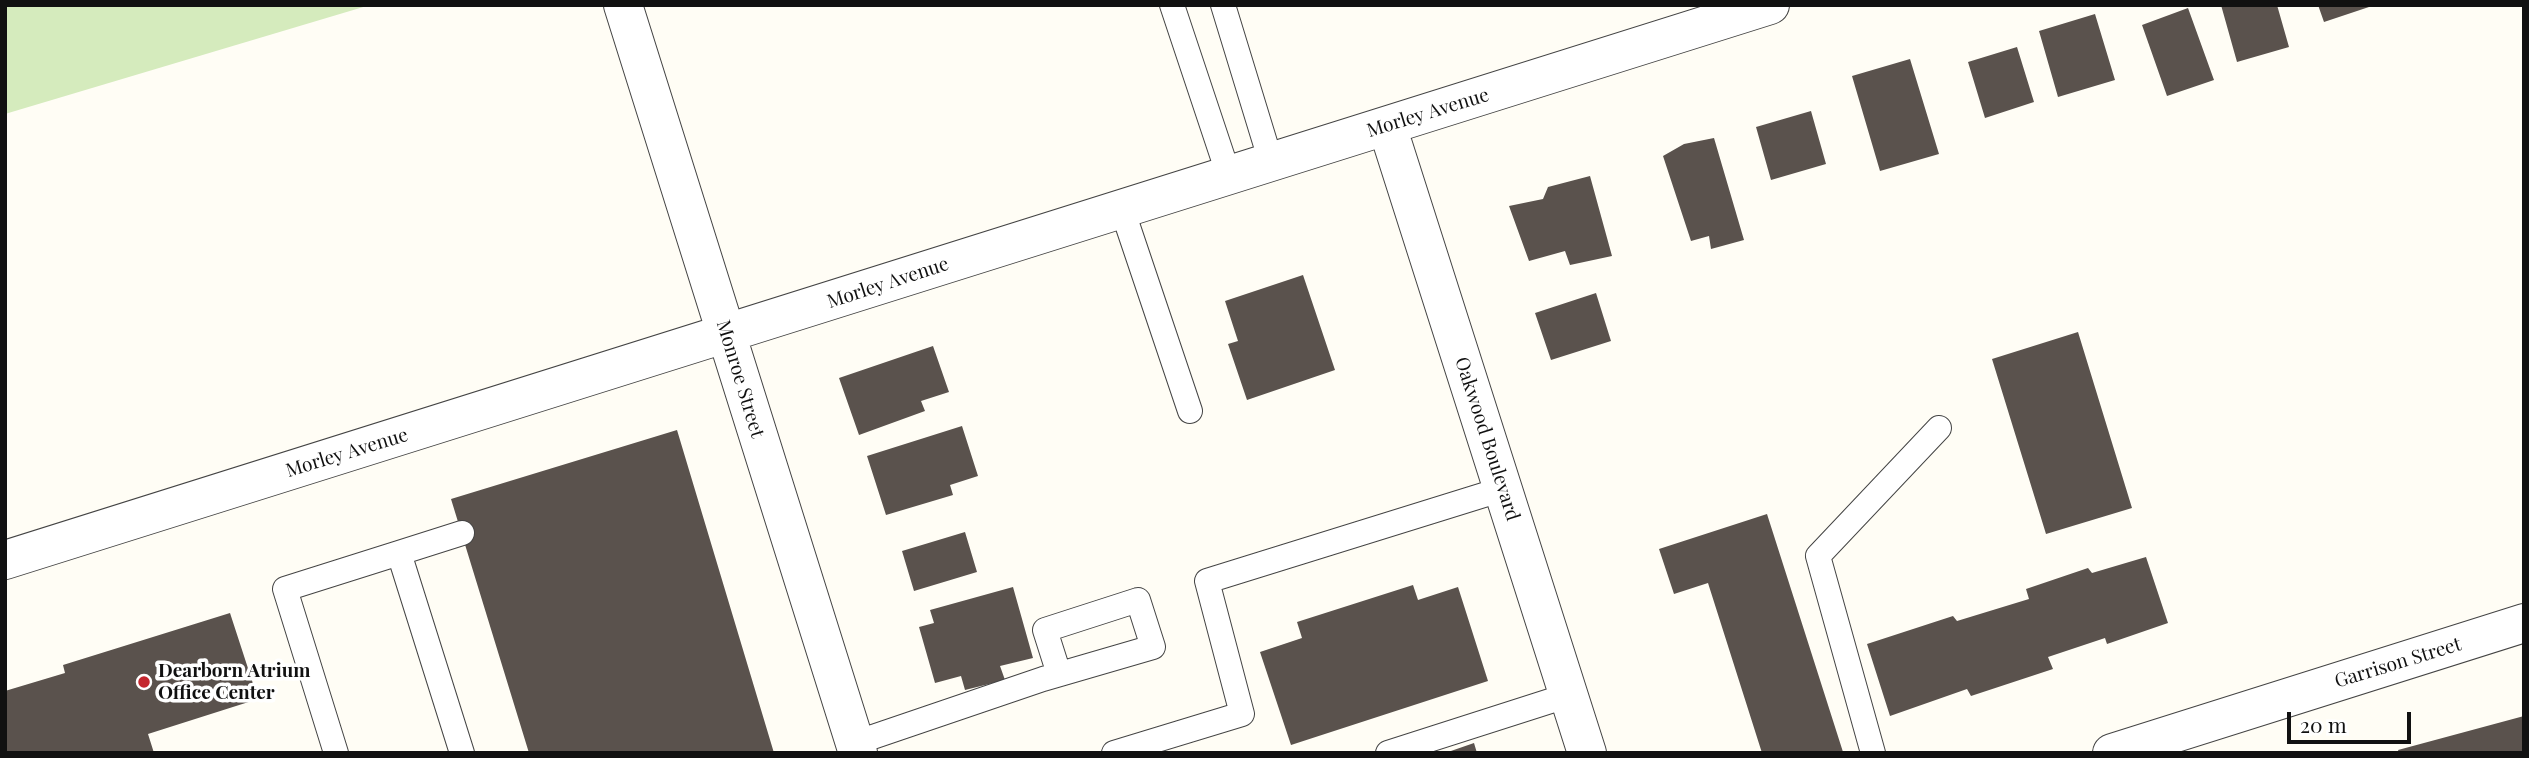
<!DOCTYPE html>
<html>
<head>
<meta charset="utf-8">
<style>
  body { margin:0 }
  #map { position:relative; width:2529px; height:758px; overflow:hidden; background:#fffdf5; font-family:"Playfair Display",serif }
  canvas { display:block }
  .frame { position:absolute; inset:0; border:7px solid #111; pointer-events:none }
  .scale { position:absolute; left:2287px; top:712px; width:124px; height:32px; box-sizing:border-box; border:4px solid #111; border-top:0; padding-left:9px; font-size:21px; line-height:24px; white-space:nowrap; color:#111; -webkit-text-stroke:5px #fff; paint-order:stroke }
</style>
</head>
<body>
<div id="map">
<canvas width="2529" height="758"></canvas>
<div class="frame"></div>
<div class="scale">20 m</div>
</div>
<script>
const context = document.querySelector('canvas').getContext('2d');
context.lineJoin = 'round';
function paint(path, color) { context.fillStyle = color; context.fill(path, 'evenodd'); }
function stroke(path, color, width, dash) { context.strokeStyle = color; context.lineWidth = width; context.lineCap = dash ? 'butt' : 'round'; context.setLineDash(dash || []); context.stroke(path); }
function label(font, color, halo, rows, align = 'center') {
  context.font = font + ' "Playfair Display",serif'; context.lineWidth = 7; context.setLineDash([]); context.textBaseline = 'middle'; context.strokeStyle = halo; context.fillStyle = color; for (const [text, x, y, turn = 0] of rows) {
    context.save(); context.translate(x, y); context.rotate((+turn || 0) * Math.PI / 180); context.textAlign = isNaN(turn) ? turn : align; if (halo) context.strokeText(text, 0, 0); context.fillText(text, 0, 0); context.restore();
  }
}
paint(new Path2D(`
  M5 5H370L5 114Z`), '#d5ebbd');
paint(new Path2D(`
  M2221 5H2277L2289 47 2237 62Z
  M2318 5H2372V6L2324 22Z
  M2188 8 2214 80 2167 96 2142 25Z
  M2095 14 2115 80 2058 97 2039 31Z
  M2017 47 2034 102 1985 118 1968 62Z
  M1910 59 1939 154 1880 171 1852 76Z
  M1811 111 1826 164 1771 180 1756 127Z
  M1714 138 1744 240 1711 249 1709 236 1691 241 1663 156 1684 144Z
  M1590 176 1612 256 1570 265 1565 251 1529 261 1509 206 1543 199 1548 187Z
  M1303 275 1335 370 1247 400 1228 344 1238 341 1225 301Z
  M1596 293 1611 341 1551 360 1535 313Z
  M2078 332 2132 508 2046 534 1992 359Z
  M933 346 949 392 921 401 925 411 859 435 839 378Z
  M962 426 978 476 950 485 953 495 886 515 867 456Z
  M677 430 774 753H529L451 499Z
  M1767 514 1843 752 1840 753H1762L1708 583 1674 594 1659 549Z
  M965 532 977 572 914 591 902 551Z
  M2146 557 2168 623 2107 644 2105 638 2048 657 2053 669 1971 696 1967 689 1890 716 1867 644 1953 616 1957 621 2029 599 2026 589 2088 568 2092 573Z
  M1413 585 1418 600 1458 587 1488 681 1291 745 1260 652 1302 638 1297 622Z
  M1013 587 1033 658 1000 666 1005 680 965 690 961 676 935 683 919 627 934 623 930 610Z
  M230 613 258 699 148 734 154 753H5V691L65 673 63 665Z
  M2524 716V753H2399L2398 750Z
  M1474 743 1477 753H1448V752Z`), '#5a524d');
const service = new Path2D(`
  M1172 5 1229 176
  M1223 5 1271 162
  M1122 209 1190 411
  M399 553 462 533
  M855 743 1043 679 1153 647 1138 600 1045 630 1059 674
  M336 753 285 589 399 553 462 753
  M1114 753 1242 714 1207 581 1503 489
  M1388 753 1569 695
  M1873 753 1818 556 1939 428`);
const minor = new Path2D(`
  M623 5 858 753
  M1387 126 1587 753
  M5 560 1770 5
  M2112 753 2524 623`);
stroke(service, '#444', 26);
stroke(minor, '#444', 40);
stroke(service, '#fff', 24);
stroke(minor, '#fff', 38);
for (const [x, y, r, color] of [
  [144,682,7,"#c4262e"]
]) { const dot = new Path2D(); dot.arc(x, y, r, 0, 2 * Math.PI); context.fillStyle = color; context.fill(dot); stroke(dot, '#fff', 2.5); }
label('19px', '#111', '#fff', [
  ["Morley Avenue",1428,113,-17],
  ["Morley Avenue",888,283,-18],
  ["Monroe Street",740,379,73],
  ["Oakwood Boulevard",1487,439,72],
  ["Morley Avenue",347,453,-17],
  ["Garrison Street",2398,663,-17]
]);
label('bold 19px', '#111', '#fff', [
  ["Dearborn Atrium",158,671],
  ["Office Center",158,693]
], 'left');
</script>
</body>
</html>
